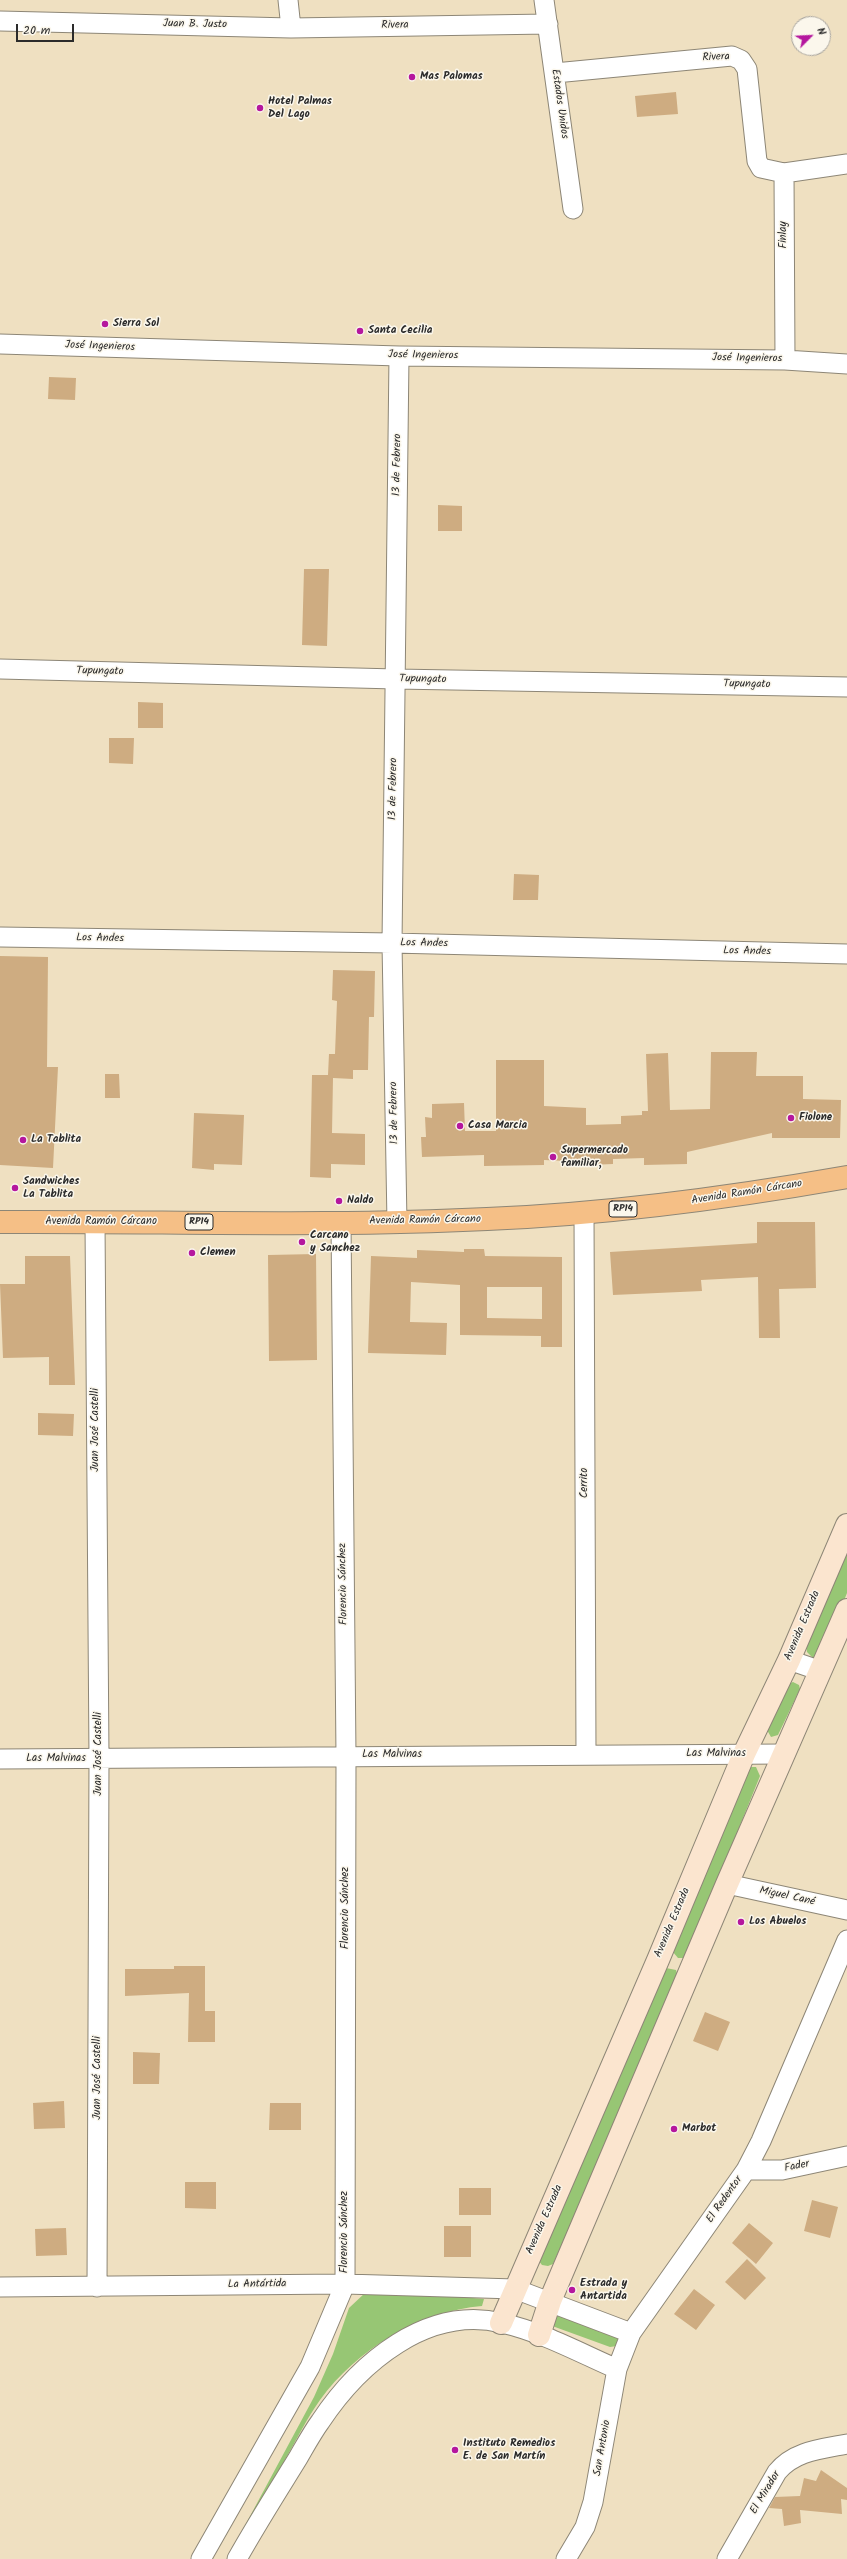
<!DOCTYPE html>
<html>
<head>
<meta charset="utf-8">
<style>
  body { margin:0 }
  #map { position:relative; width:847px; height:2559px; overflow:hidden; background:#efe0c1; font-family:Kalam,sans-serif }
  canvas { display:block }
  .north { position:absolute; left:791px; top:16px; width:40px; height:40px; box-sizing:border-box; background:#fbf7ec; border:1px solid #a8a59f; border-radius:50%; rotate:66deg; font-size:11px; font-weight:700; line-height:16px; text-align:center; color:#2b2b2b }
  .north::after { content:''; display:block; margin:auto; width:14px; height:18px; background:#b5179e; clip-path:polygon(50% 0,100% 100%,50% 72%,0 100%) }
  .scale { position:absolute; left:16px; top:24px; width:58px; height:18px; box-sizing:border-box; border:2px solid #2b2b2b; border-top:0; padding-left:5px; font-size:12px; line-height:14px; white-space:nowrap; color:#2b2b2b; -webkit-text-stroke:3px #fbf7ec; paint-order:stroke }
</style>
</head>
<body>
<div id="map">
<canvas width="847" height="2559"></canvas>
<div class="north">N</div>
<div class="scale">20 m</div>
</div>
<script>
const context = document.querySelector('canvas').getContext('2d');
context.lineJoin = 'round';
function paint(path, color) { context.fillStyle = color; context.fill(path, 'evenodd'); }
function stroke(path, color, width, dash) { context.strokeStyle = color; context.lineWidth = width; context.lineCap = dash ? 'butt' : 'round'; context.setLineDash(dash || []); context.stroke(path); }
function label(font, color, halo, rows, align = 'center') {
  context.font = font + ' Kalam,sans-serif'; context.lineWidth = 3; context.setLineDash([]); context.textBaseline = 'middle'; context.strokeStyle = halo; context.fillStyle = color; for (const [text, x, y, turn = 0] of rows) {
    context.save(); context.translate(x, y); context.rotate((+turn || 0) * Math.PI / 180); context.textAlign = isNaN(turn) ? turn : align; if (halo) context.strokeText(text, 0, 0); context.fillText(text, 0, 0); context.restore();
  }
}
paint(new Path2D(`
  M847 1548V1593L823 1653 813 1658 807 1652 806 1646Z
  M793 1682 799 1685 800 1689 778 1735 771 1737 767 1730 788 1684Z
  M749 1767H756L760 1776 688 1954 684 1958H678L673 1952Z
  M666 1968 676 1970 679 1980 553 2264 548 2266 542 2265 538 2260Z
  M381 2290 484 2299 482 2306C420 2311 356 2350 320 2400 307 2418 297 2439 286 2458 268 2492 249 2525 230 2559H227L314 2397 333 2354 349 2308 366 2292Z
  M557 2315 615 2334 619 2339 617 2346 610 2347 555 2327 553 2326Z`), '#97c674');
paint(new Path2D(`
  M676 92 678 114 637 117 635 96Z
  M49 377 76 378 75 400 48 399Z
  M438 505 462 506V531H438Z
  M304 569H329L327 646 302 645Z
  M138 702 163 703V728H138Z
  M109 738H134L133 764 109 763Z
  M514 874 539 875 538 900H513Z
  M0 956 48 957 47 1067H58L53 1168 0 1165Z
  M333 970 375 971 374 1017H369L368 1070H353V1079L333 1078 332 1133 365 1134V1165L331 1164V1178L310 1177 312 1075H328L329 1054H335L337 1001 332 1000Z
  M711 1052H757L756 1076H803V1099L841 1100 840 1138H772V1133L687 1152V1164L644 1165V1158L613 1159V1164L589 1165 588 1162 544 1160V1165L484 1166V1155L422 1157 421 1137H426L425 1117 432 1118V1104L464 1103 465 1131H496V1060H544V1106L586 1108V1125L621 1124V1116L642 1115V1111H648L646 1054 668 1053 670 1110 710 1109Z
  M105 1074H119L120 1098H105Z
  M194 1113 244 1115 242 1165 214 1164V1170L192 1168Z
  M757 1222H815L816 1288 779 1289 780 1338H759L758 1277 701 1280 702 1291 613 1295 610 1252 757 1243Z
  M464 1249H484L485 1256 562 1257V1347H541V1336L460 1335V1285L411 1282 410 1322 447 1323 446 1355 368 1353 371 1256 417 1258V1250L464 1252ZM487 1287H542V1319L487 1318Z
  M316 1254 317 1360 269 1361 268 1255Z
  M25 1256H70L75 1385H49V1357L3 1358 0 1284H25Z
  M38 1413 74 1414 73 1436 38 1435Z
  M174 1966H205V2011H215V2042H188L189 1993 125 1996V1969H174Z
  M705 2012 730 2022 718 2051 693 2041Z
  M133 2052 160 2053 159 2084H133Z
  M64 2101 65 2128 34 2129 33 2103Z
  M270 2103H301V2130H269Z
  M185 2182H216V2209L185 2208Z
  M459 2188H491V2215H459Z
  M812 2200 838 2207 830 2238 804 2231Z
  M749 2223 773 2243 756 2264 732 2243Z
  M444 2226H471V2257H444Z
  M66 2228 67 2255 36 2256 35 2229Z
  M747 2259 766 2278 745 2300 725 2282Z
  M694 2289 715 2305 696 2330 674 2314Z
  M821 2470 847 2488V2500L841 2499 842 2514 800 2510 801 2523 784 2526 782 2509 769 2508 775 2497 800 2496 804 2478 816 2481Z`), '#ceac81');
const minor = new Path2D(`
  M288 0 291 28
  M544 0 573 209
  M0 21 291 28 548 24
  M555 73 732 56 741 60 747 69 757 161 761 168 784 173
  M0 344 399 356 785 360 847 364
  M785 360 784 173 847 164
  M0 669 396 679 847 687
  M0 937 392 943 847 954
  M584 1212 586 1754
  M95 1222 99 1759 97 2287
  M397 1223 392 943 399 356
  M789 1660 821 1671
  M0 1759 784 1754
  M727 1884 847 1910
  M746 2170H782L847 2156
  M0 2287 345 2284 515 2289 631 2333
  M201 2559 310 2367 345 2284 346 1756 341 1222
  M237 2559C256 2525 277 2492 298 2458 305 2446 312 2433 320 2422 359 2363 427 2305 502 2323 542 2332 580 2353 617 2369
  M566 2559 585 2527 593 2502 617 2369 631 2333 746 2170 761 2141 847 1940
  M727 2559 777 2472C794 2451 821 2449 847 2444`);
const secondary = new Path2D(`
  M501 2323 658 1960 744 1754 789 1660 847 1525
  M539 2335 550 2301 727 1884 847 1610`);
const primary = new Path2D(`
  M0 1222C162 1221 325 1227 487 1219 608 1214 728 1198 847 1177`);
stroke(minor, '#8d8676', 21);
stroke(secondary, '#8d8676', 24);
stroke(primary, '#8d8676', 24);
stroke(minor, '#fff', 19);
stroke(secondary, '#fbe5cf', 22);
stroke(primary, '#f5bf86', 22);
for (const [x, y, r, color] of [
  [412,77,4,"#b5179e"],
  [260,108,4,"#b5179e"],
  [105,324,4,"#b5179e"],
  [360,331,4,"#b5179e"],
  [791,1118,4,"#b5179e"],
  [460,1126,4,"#b5179e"],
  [23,1140,4,"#b5179e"],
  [553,1157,4,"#b5179e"],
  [15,1188,4,"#b5179e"],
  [339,1201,4,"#b5179e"],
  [302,1242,4,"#b5179e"],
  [192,1253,4,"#b5179e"],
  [741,1922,4,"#b5179e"],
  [674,2129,4,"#b5179e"],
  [572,2290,4,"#b5179e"],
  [455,2450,4,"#b5179e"]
]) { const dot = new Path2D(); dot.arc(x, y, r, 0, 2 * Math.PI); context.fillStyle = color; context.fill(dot); stroke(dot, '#fbf7ec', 1.5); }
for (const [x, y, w] of [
  [623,1209,28],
  [199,1222,28]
]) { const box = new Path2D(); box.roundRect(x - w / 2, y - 8, w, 16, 3); context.fillStyle = '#fbf7ec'; context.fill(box); stroke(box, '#2b2b2b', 1); }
label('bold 10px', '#2b2b2b', null, [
  ["RP14",623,1209],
  ["RP14",199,1222]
]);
label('11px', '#2b2b2b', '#fbf7ec', [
  ["Juan B. Justo",195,25,1],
  ["Rivera",395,26,-1],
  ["Rivera",716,58,-3],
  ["Estados Unidos",559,104,82],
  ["Finlay",784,235,-90],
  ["José Ingenieros",100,347,2],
  ["José Ingenieros",423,356,1],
  ["José Ingenieros",747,359,1],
  ["13 de Febrero",398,465,-89],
  ["Tupungato",100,672,1],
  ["Tupungato",423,680,1],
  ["Tupungato",747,685,1],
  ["13 de Febrero",394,789,-89],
  ["Los Andes",100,939,1],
  ["Los Andes",424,944,1],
  ["Los Andes",747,952,1],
  ["13 de Febrero",395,1113,-91],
  ["Avenida Ramón Cárcano",747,1193,-9],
  ["Avenida Ramón Cárcano",425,1221,-1],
  ["Avenida Ramón Cárcano",101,1222],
  ["Juan José Castelli",96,1430,-90],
  ["Cerrito",585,1483,-90],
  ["Florencio Sánchez",344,1584,-91],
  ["Avenida Estrada",803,1626,-67],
  ["Juan José Castelli",99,1754,-90],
  ["Las Malvinas",716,1754],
  ["Las Malvinas",392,1755],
  ["Las Malvinas",56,1759],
  ["Miguel Cané",787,1897,12],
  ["Florencio Sánchez",346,1908,-90],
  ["Avenida Estrada",673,1923,-67],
  ["Juan José Castelli",98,2078,-90],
  ["Fader",797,2167,-11],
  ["El Redentor",725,2200,-55],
  ["Avenida Estrada",545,2220,-66],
  ["Florencio Sánchez",345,2232,-90],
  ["La Antártida",257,2285,-1],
  ["San Antonio",603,2448,-80],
  ["El Mirador",766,2493,-59]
]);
label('bold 11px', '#2b2b2b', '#fbf7ec', [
  ["Mas Palomas",420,77],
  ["Hotel Palmas",268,102],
  ["Del Lago",268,115],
  ["Sierra Sol",113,324],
  ["Santa Cecilia",368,331],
  ["Fiolone",799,1118],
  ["Casa Marcia",468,1126],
  ["La Tablita",31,1140],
  ["Supermercado",561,1151],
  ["familiar,",561,1164],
  ["Sandwiches",23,1182],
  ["La Tablita",23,1195],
  ["Naldo",347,1201],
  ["Carcano",310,1236],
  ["y Sanchez",310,1249],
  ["Clemen",200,1253],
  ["Los Abuelos",749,1922],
  ["Marbot",682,2129],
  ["Estrada y",580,2284],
  ["Antartida",580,2297],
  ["Instituto Remedios",463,2444],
  ["E. de San Martín",463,2457]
], 'left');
</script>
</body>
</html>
